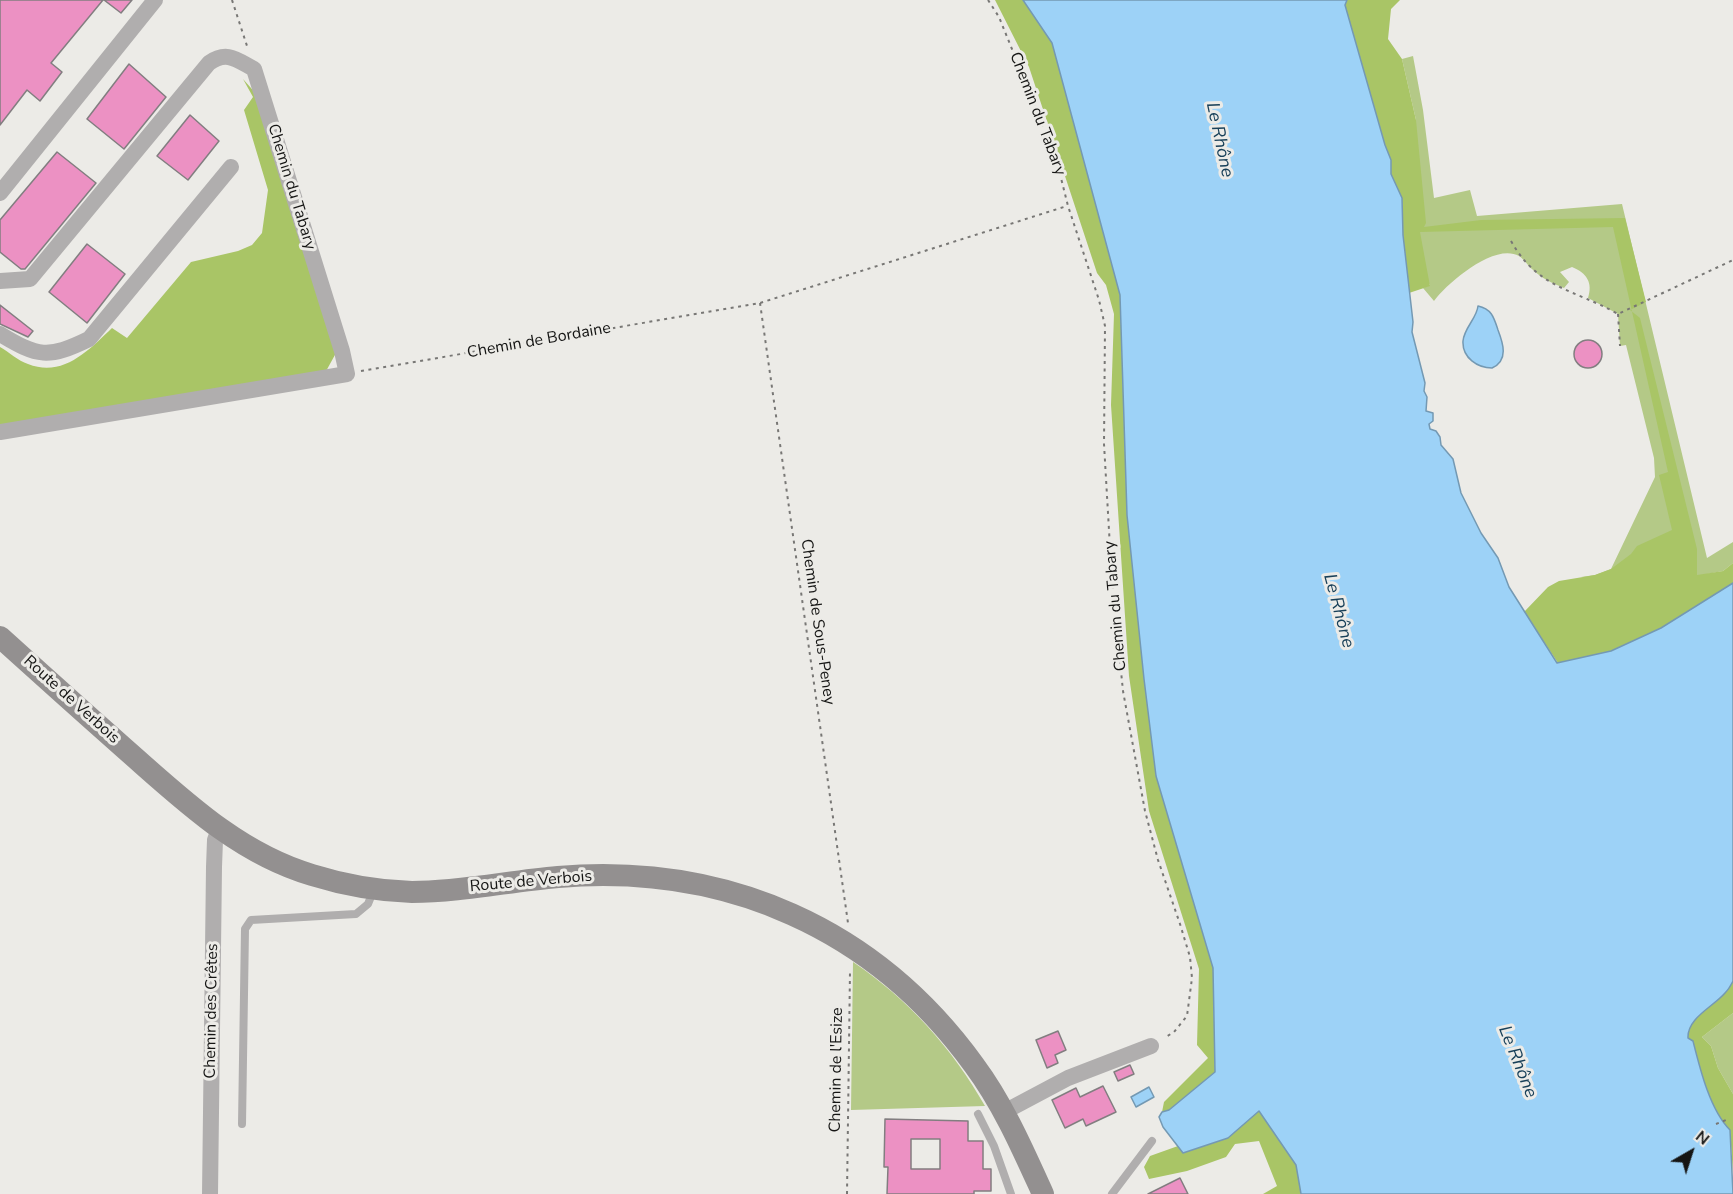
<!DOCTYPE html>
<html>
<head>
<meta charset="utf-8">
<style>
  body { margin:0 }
  #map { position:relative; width:1733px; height:1194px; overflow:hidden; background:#ecebe7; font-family:"Nunito Sans",sans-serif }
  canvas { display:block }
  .north { position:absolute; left:1661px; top:1122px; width:60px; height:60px; -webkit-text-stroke:4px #ecebe7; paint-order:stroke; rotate:39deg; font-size:16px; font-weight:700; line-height:24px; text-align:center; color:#151514 }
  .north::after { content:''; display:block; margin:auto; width:21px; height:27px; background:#151514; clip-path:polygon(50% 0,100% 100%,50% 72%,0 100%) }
</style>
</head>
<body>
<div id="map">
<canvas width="1733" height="1194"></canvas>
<div class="north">N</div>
</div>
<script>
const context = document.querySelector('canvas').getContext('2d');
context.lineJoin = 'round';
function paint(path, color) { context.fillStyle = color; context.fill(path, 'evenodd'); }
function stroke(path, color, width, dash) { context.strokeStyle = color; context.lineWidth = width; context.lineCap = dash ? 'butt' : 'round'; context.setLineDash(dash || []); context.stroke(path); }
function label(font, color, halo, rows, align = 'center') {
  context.font = font + ' "Nunito Sans",sans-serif'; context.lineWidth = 6; context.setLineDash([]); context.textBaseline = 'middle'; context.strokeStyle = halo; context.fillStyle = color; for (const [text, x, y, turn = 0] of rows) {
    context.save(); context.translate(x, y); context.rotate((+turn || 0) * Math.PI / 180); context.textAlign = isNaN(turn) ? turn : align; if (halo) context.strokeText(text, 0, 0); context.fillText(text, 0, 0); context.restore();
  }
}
paint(new Path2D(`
  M1413 56 1423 110 1434 198 1470 190 1477 216 1622 204 1707 558 1733 542V563L1723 571 1697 576 1581 577 1595 575 1611 569 1655 477 1654 458 1626 345 1620 346 1618 314 1588 298C1593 283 1587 273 1572 267L1560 272 1569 282 1564 288C1552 283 1541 278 1532 269 1528 266 1524 259 1519 256 1495 242 1447 283 1434 301L1423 288 1430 285 1404 248 1416 120 1402 59Z
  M853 962C908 999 953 1049 985 1106L851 1110Z
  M1733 1013V1094L1718 1068 1711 1046 1702 1037Z`), '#b4c987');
paint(new Path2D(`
  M995 0H1023L1052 43 1120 295 1127 515 1156 776 1213 968 1215 1072 1169 1110 1162 1112 1164 1102 1208 1058 1197 1045 1199 969 1149 811 1129 676 1111 405 1114 314 1106 285 1097 273 1029 67Z
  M1347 0H1400L1391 9 1388 39 1402 59 1416 120 1426 223 1424 227 1481 220 1625 218 1646 302 1630 310 1640 318 1697 549V575L1723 571 1733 563V583L1661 628 1611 651 1558 663 1524 612 1548 587 1559 581 1595 575 1611 569 1631 554 1637 546 1672 530 1659 475 1668 472 1613 227 1420 232 1430 286 1409 293 1403 235 1402 198 1391 174V160L1385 145 1345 5Z
  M243 79 258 96 336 353 325 373 0 428V347C9 352 18 361 28 364 63 378 89 350 112 328L127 338 191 262 238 251 252 245 262 233 268 190 244 110 253 97Z
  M1733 981V1013L1702 1037 1711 1046 1718 1068 1733 1094V1174L1730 1130C1710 1109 1700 1069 1693 1041L1688 1038C1687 1018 1713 1007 1725 993 1728 990 1731 985 1733 981Z
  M1259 1111 1296 1165 1301 1194H1263L1277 1186 1259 1141 1235 1144 1226 1157 1187 1171 1149 1179 1144 1167 1150 1156 1178 1146 1183 1153 1228 1138Z`), '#a9c566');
const water = new Path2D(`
  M1023 0H1347L1345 5 1385 145 1391 160V174L1402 198 1403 235 1413 322 1412 332 1425 383 1424 391 1427 397 1426 411 1433 413V421L1429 424 1430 429 1436 431 1440 437 1441 445 1453 459 1461 493 1481 533 1498 558 1509 587 1557 663 1611 651 1661 628 1733 583V981C1731 985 1728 990 1725 993 1713 1007 1687 1018 1688 1038L1693 1041C1700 1069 1710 1110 1730 1130L1733 1194H1301L1296 1165 1259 1111 1228 1138 1183 1153 1163 1127 1159 1117 1162 1112 1169 1110 1215 1072 1213 968 1156 776 1144 679 1127 515 1120 295 1052 43Z
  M1478 306C1492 309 1494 318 1498 330 1503 343 1509 360 1492 368 1478 368 1462 358 1463 341 1464 328 1477 318 1478 306Z
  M1149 1087 1154 1097 1136 1107 1131 1097Z`);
paint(water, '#9dd2f7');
stroke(water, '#7499b3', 1.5);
const building = new Path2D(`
  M0 0H103L51 63 62 72 40 101 27 90 0 125Z
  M104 0H132L121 13Z
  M129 64 166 97 124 149 87 119Z
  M190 115 219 141 188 180 157 156Z
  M57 152 96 183 25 269H21L0 252V220Z
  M87 244 125 274 87 323 49 292Z
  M0 305 33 331 28 337 0 324Z
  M1574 354a14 14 0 1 1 28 0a14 14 0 1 1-28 0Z
  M1058 1031 1066 1050 1055 1055 1058 1063 1047 1068 1036 1040Z
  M1130 1065 1134 1074 1118 1081 1114 1072Z
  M1103 1086 1116 1112 1086 1126 1083 1119 1065 1128 1052 1100 1076 1088 1080 1097Z
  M885 1119 968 1121V1141H983V1169H991V1191H974V1194H887L888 1167H884ZM911 1139H940V1169H911Z
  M1180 1178 1188 1194H1148Z`);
paint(building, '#ec91c3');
stroke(building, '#827e80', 1.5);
stroke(new Path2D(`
  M232 0 248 49
  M988 0 999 17 1056 158 1068 206 1099 300 1105 326 1104 444 1112 582 1123 691 1145 811 1158 860 1180 924 1190 957 1192 978 1187 1016 1174 1032 1164 1038
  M1511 241C1538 289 1574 289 1618 314L1733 260
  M760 303 848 923
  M1618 314 1620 346
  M361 371 760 303 1067 206
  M1716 1124 1726 1120
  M847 1194 850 971`), '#787775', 2, [3, 4.5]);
stroke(new Path2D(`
  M978 1114 994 1146 1011 1194
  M242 1124 245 929 251 920 356 914 368 904 374 889
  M1112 1194 1152 1141`), '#b0aeae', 8);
stroke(new Path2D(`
  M0 193 155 0
  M0 281 30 279 209 63C227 50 237 60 254 69L342 351 347 374 0 432
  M0 334C38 357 48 359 89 339L231 167
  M1004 1112 1068 1078 1151 1046
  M210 1194 214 867 215 840 219 829`), '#b0aeae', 16);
stroke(new Path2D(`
  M0 637C41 674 82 711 124 748 181 798 237 853 312 875 344 885 378 891 412 892 461 892 510 881 558 877 726 863 875 928 974 1065 1003 1104 1023 1150 1043 1194`), '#939090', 22);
label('16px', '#151514', '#ecebe7', [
  ["Chemin du Tabary",1037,114,69],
  ["Chemin du Tabary",291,187,73],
  ["Chemin de Bordaine",539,341,-10],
  ["Chemin du Tabary",1116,606,-95],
  ["Chemin de Sous-Peney",817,622,82],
  ["Route de Verbois",71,700,42],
  ["Route de Verbois",531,882,-5],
  ["Chemin des Crêtes",212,1011,-89],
  ["Chemin de l'Esize",837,1070,-89]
]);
label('italic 18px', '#184059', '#ecebe7', [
  ["Le Rhône",1219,140,78],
  ["Le Rhône",1338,611,75],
  ["Le Rhône",1517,1062,68]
]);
</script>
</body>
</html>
